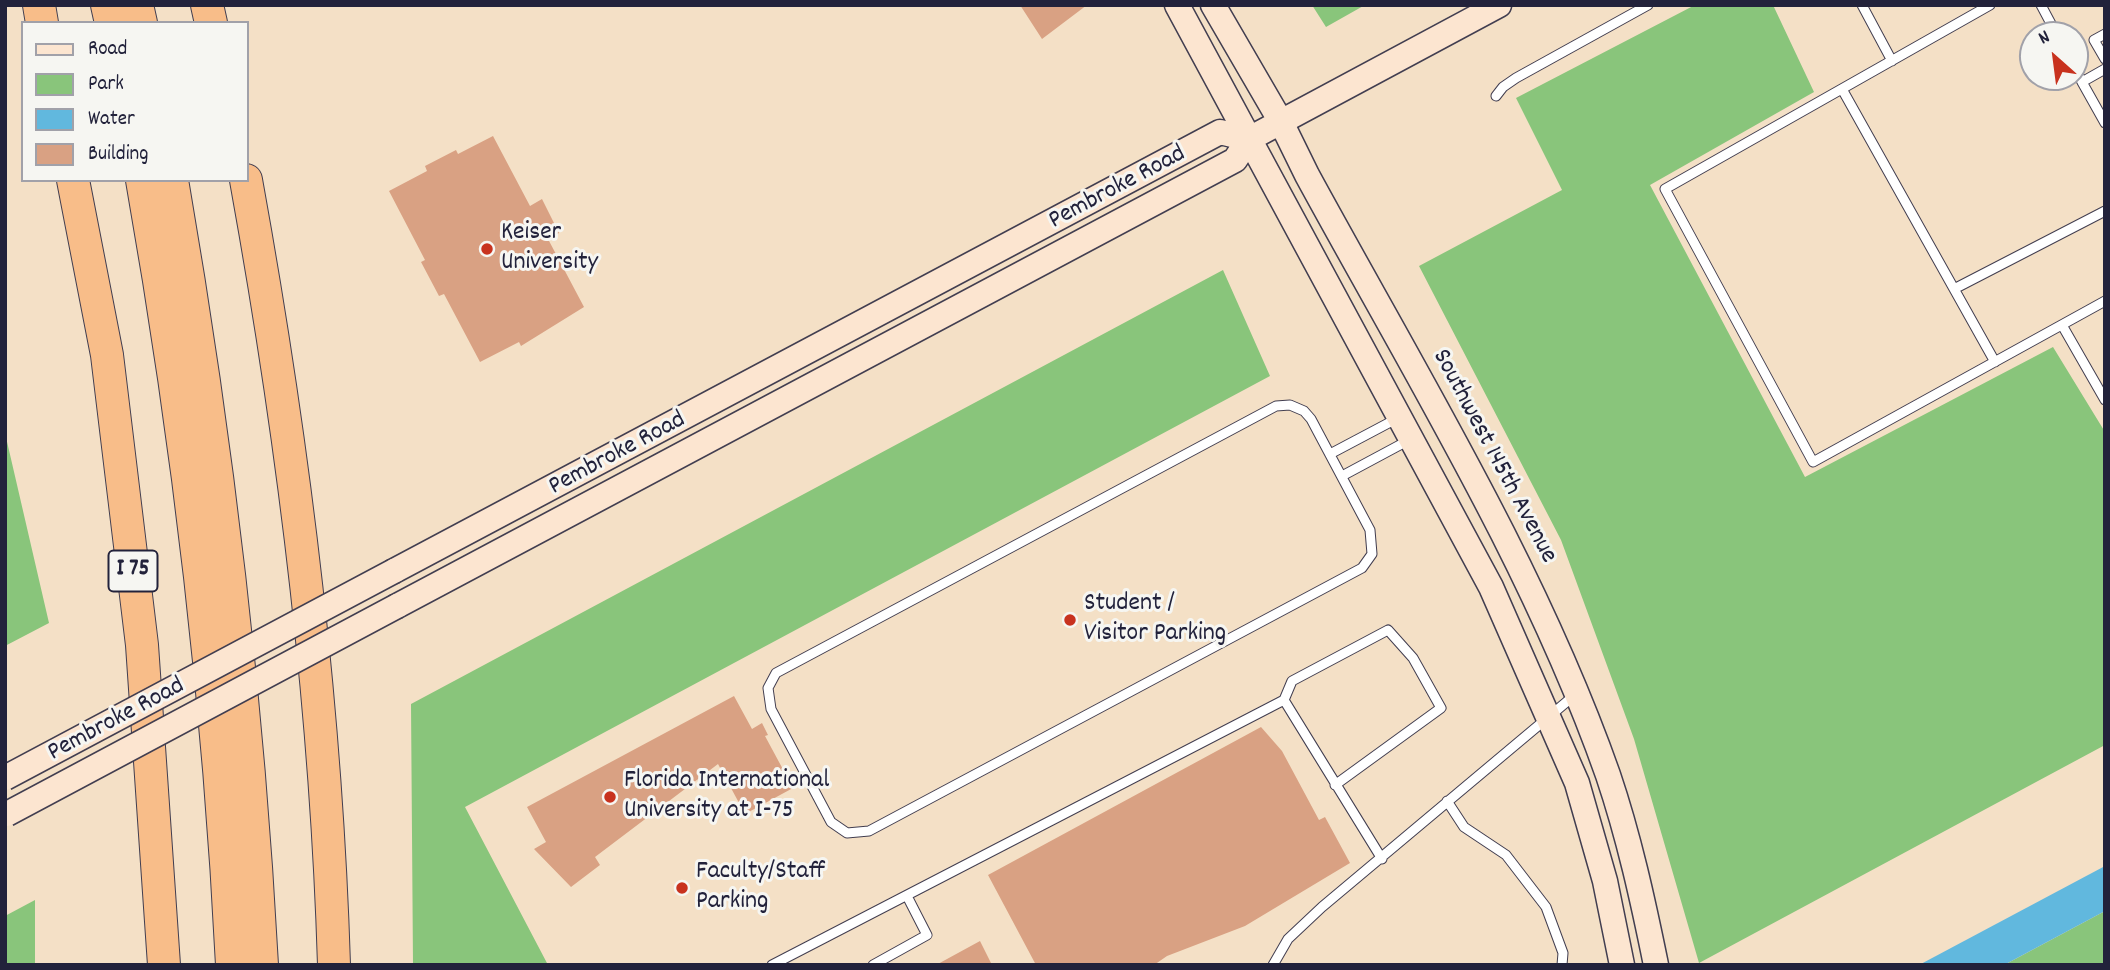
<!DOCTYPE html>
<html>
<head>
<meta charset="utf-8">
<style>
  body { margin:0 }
  #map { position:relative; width:2110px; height:970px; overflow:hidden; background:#f4e0c6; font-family:Dekko,sans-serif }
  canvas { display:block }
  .frame { position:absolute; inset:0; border:7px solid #22223b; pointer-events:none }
  .legend { position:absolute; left:21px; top:21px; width:228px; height:161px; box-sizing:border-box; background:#f6f6f2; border:2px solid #a1a1a9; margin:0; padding:9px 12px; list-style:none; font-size:21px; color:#22223b }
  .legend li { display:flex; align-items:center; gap:14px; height:35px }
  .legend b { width:35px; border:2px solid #a1a1a9 }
  .north { position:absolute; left:2019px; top:21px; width:70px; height:70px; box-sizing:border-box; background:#f6f6f2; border:2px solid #a1a1a9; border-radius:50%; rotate:332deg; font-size:19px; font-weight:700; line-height:28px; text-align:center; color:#22223b }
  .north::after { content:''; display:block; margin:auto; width:24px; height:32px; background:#c8321e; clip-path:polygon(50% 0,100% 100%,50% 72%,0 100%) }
</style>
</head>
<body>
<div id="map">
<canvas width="2110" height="970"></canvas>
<div class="frame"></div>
<ul class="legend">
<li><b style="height:9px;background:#fce5d0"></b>Road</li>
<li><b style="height:19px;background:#89c57b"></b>Park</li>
<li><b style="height:19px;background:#61b8de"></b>Water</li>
<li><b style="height:19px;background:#d9a183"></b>Building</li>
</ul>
<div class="north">N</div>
</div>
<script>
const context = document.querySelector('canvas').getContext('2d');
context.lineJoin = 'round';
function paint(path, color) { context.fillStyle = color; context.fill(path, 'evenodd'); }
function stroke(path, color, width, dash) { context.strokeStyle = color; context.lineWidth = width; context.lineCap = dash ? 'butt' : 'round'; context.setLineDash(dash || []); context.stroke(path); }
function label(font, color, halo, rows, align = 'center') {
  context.font = font + ' Dekko,sans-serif'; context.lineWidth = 6; context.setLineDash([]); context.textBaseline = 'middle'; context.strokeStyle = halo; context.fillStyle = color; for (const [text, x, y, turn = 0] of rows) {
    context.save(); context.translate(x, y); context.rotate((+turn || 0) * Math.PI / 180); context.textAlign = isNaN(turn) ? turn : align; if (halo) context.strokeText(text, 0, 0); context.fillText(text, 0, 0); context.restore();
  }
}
paint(new Path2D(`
  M1312 5H1365L1326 27Z
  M1695 5H1773L1814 92 1650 185 1805 477 2053 347 2105 432V745L1699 963 1634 739 1561 540 1419 266 1562 190 1516 98Z
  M1223 270 1270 376 465 807 548 965H413L411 704Z
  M5 433 49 623 5 646Z
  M35 900V965H5V916Z
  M2105 911V965H2004Z`), '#89c57b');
paint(new Path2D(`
  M2105 866V911L2004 965H1919Z`), '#61b8de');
paint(new Path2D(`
  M1020 5H1087L1042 39Z
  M493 136 530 206 542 199 559 233 548 239 584 307 521 346 519 342 480 362 444 294 439 296 421 262 425 260 389 191 427 171 425 166 456 150 458 154Z
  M734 696 752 729 762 723 768 735 765 736 793 788 745 814 718 764 595 857 600 865 571 887 534 849 546 842 527 807Z
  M1261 727 1282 751 1319 820 1325 817 1350 863 1245 926 1167 956 1154 965H1036L988 875Z
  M980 941 992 965H936Z`), '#d9a183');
const lane = new Path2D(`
  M1862 5 1892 61
  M1990 5 1665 189 1813 462 2105 301
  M2041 5 2057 35
  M2105 34 2094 40 2105 59
  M2075 68 2082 82 2105 69
  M2082 82 2105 123
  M1842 89 1995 362
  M1496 96 1503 87 1516 78 1648 5
  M1954 289 2105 211
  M2062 325 2105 400
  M1290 405 1304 411 1311 419 1370 530 1372 554 1362 568 869 831 847 833 831 822 771 709 768 688 776 673 1276 406Z
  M1330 454 1398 418
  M1342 476 1411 439
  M1335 785 1441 708 1413 658 1388 630 1292 681 1284 700 1382 859
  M1447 801 1464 827 1506 855 1546 907 1563 953 1562 965
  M772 965 1284 700
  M873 965 927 935 907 896
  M1273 965 1288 939 1322 907 1576 694`);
const secondary = new Path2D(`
  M1177 5 1491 587 1577 783 1605 881 1622 965
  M1213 5 1281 122 1307 175C1413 370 1534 565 1608 775 1629 837 1643 901 1656 965
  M394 571 1220 132 1249 139
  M397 606 1235 160 1249 139 1499 5`);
const highway = new Path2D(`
  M39 5 42 23
  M107 5 111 23
  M137 5 141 23
  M207 5 211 23
  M73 180 107 355 142 645 164 965
  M142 180C188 440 219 701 232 965
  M172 180C217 440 248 701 262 965
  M246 180C293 439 326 702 334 965`);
stroke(lane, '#423e50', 11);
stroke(secondary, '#423e50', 27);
stroke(highway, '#423e50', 34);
stroke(lane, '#fff', 9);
stroke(secondary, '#fce5d0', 24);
stroke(highway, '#f8bd89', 32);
const secondaryBridge = new Path2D(`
  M5 778 394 571
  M7 814 397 606`);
stroke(secondaryBridge, '#423e50', 27, []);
stroke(secondaryBridge, '#fce5d0', 24);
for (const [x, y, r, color] of [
  [487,249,7,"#c8321e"],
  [1070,620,7,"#c8321e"],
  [610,797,7,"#c8321e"],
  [682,888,7,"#c8321e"]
]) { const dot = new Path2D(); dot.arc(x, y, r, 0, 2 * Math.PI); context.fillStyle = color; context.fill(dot); stroke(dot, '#f6f6f2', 2.5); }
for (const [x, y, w] of [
  [133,571,49]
]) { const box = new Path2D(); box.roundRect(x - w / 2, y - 20.5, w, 41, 5); context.fillStyle = '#f6f6f2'; context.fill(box); stroke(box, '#22223b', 2); }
label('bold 24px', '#22223b', null, [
  ["I 75",133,571]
]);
label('26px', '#22223b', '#f6f6f2', [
  ["Pembroke Road",1118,189,-28],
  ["Pembroke Road",618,455,-28],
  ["Southwest 145th Avenue",1493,457,62],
  ["Pembroke Road",117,721,-28]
]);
label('26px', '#22223b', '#f6f6f2', [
  ["Keiser",501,234],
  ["University",501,264],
  ["Student /",1084,605],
  ["Visitor Parking",1084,635],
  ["Florida International",624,782],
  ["University at I-75",624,812],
  ["Faculty/Staff",696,873],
  ["Parking",696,903]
], 'left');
</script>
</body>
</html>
